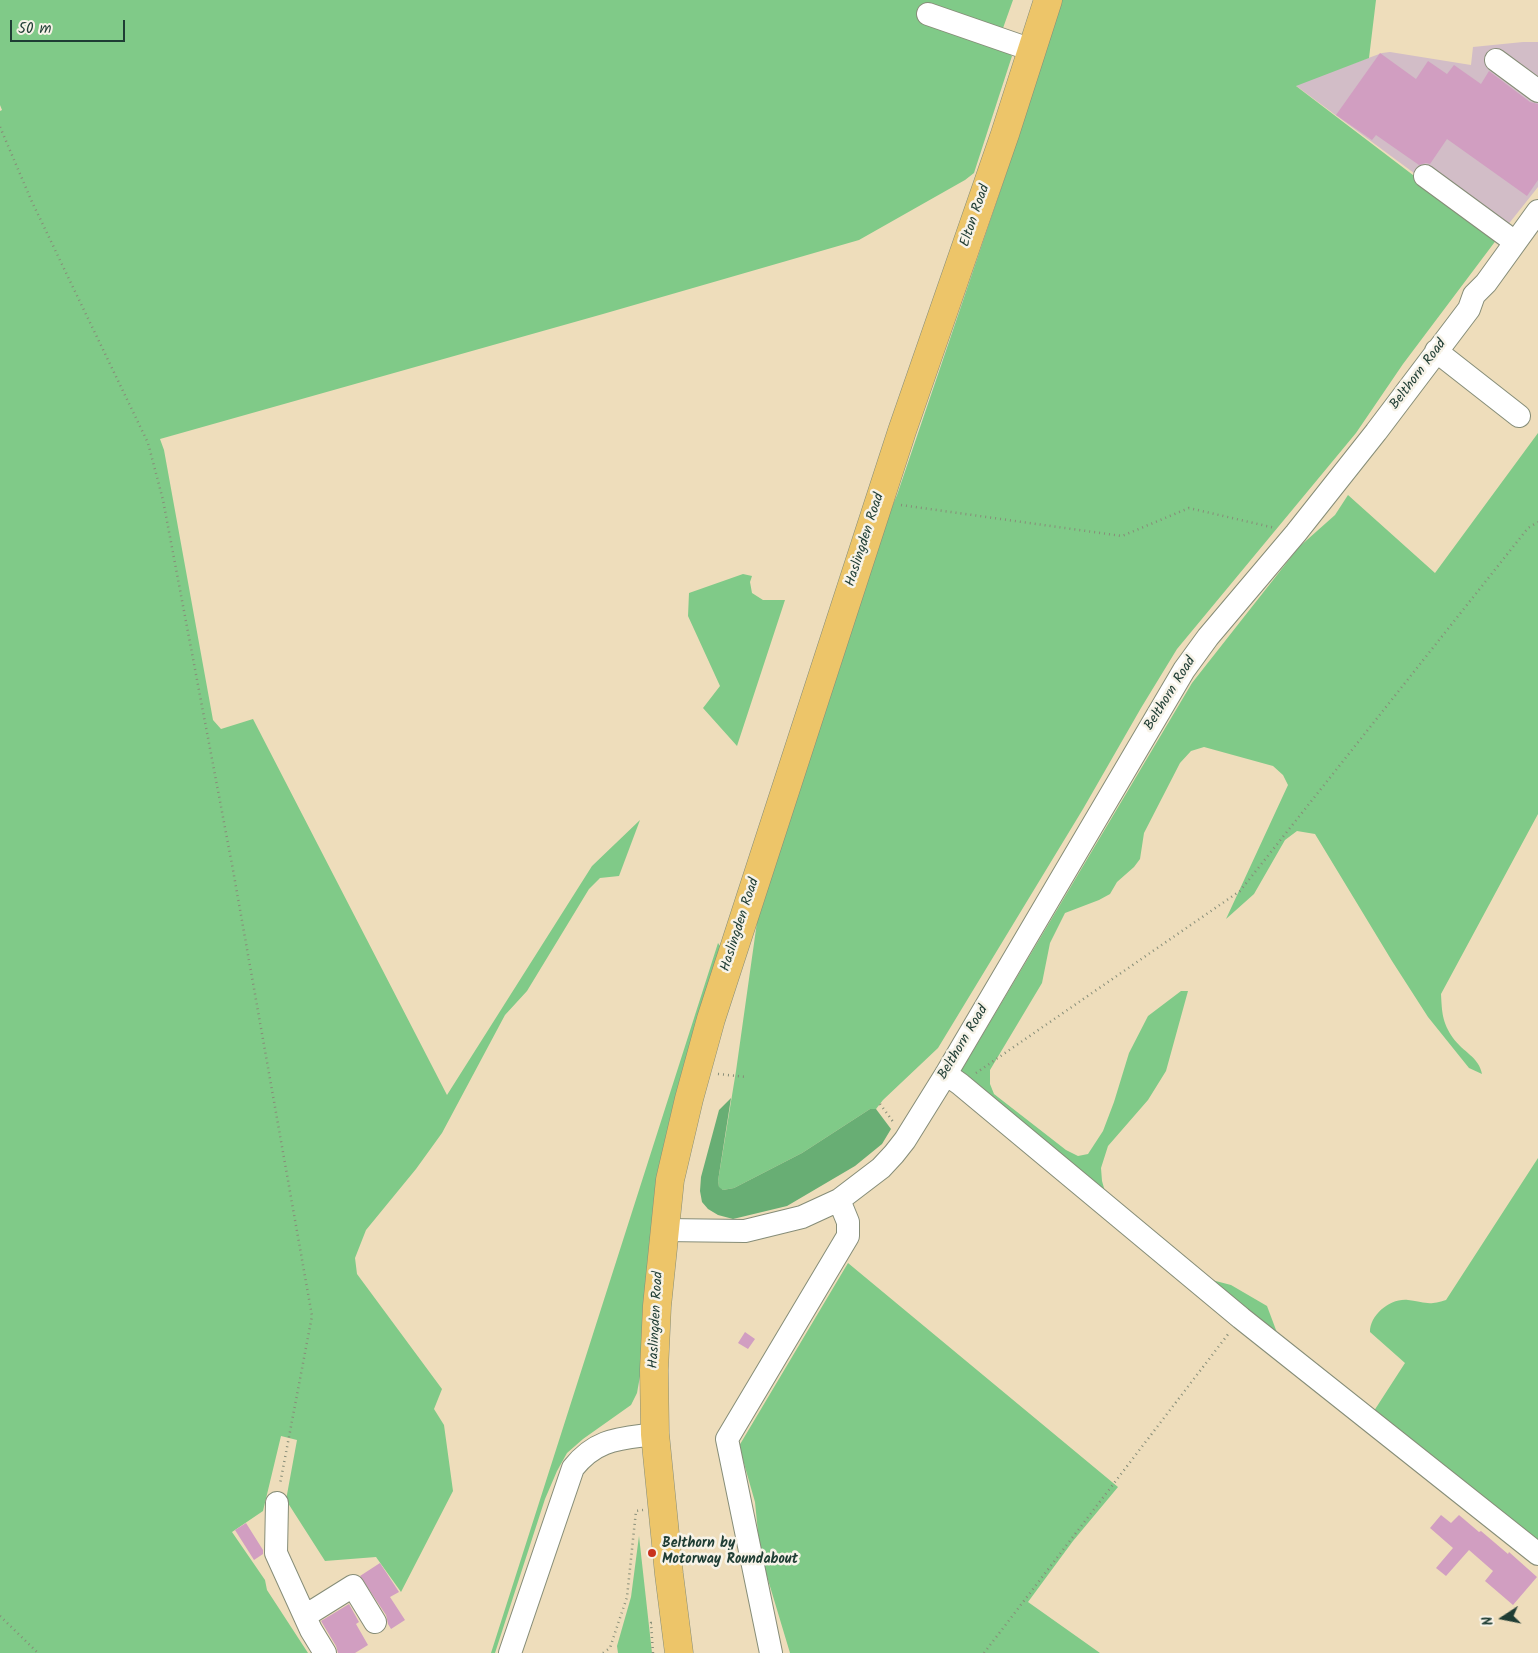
<!DOCTYPE html>
<html>
<head>
<meta charset="utf-8">
<style>
  body { margin:0 }
  #map { position:relative; width:1538px; height:1653px; overflow:hidden; background:#edb; font-family:Kalam,sans-serif }
  canvas { display:block }
  .north { position:absolute; left:1478px; top:1593px; width:50px; height:50px; -webkit-text-stroke:4px #f7f3e8; paint-order:stroke; rotate:259deg; font-size:14px; font-weight:700; line-height:20px; text-align:center; color:#1f3d34 }
  .north::after { content:''; display:block; margin:auto; width:18px; height:22px; background:#1f3d34; clip-path:polygon(50% 0,100% 100%,50% 72%,0 100%) }
  .scale { position:absolute; left:10px; top:20px; width:115px; height:22px; box-sizing:border-box; border:2px solid #1f3d34; border-top:0; padding-left:6px; font-size:15px; line-height:18px; white-space:nowrap; color:#1f3d34; -webkit-text-stroke:4px #f7f3e8; paint-order:stroke }
</style>
</head>
<body>
<div id="map">
<canvas width="1538" height="1653"></canvas>
<div class="north">N</div>
<div class="scale">50 m</div>
</div>
<script>
const context = document.querySelector('canvas').getContext('2d');
context.lineJoin = 'round';
function paint(path, color) { context.fillStyle = color; context.fill(path, 'evenodd'); }
function stroke(path, color, width, dash) { context.strokeStyle = color; context.lineWidth = width; context.lineCap = dash ? 'butt' : 'round'; context.setLineDash(dash || []); context.stroke(path); }
function label(font, color, halo, rows, align = 'center') {
  context.font = font + ' Kalam,sans-serif'; context.lineWidth = 5; context.setLineDash([]); context.textBaseline = 'middle'; context.strokeStyle = halo; context.fillStyle = color; for (const [text, x, y, turn = 0] of rows) {
    context.save(); context.translate(x, y); context.rotate((+turn || 0) * Math.PI / 180); context.textAlign = isNaN(turn) ? turn : align; if (halo) context.strokeText(text, 0, 0); context.fillText(text, 0, 0); context.restore();
  }
}
paint(new Path2D(`
  M1523 42H1538V187L1499 236 1295 85 1382 53 1390 52 1471 65 1473 47Z`), '#d2bdc7');
paint(new Path2D(`
  M0 0H1013L997 45 1012 56 974 173 965 180 859 240 603 314 160 439 164 450 213 720 221 729 253 719 447 1095 592 866 640 820 619 876 600 878 589 889 527 991 505 1015 442 1133 416 1169 366 1230 355 1258 357 1274 442 1389 434 1409 444 1425 453 1491 401 1592 376 1557 325 1561 286 1500 297 1440 281 1436 263 1511 232 1532 265 1580 267 1590 308 1653H0V111L2 110 0 105Z
  M1061 0H1376L1369 58 1296 86 1497 239 1403 364 1356 433 1177 649 1141 708 1083 809 938 1048 883 1100 876 1109H870L802 1153 734 1188 723 1190 719 1188 718 1181 736 1071 758 915 891 509 897 495 1008 168Z
  M1538 433V814L1441 994C1442 1012 1442 1022 1453 1038 1463 1052 1479 1057 1482 1074L1469 1068 1428 1017 1392 961 1315 834 1297 831 1285 840 1254 894 1226 919 1288 785 1283 775 1273 766 1204 747 1191 751 1180 763 1144 833 1140 859 1134 867 1117 882 1110 894 1099 900 1065 913 1050 943 1042 983 990 1070V1084L994 1094 1066 1150 1078 1156 1088 1154 1103 1131 1114 1102 1129 1053 1148 1016 1181 991H1188L1166 1071 1148 1100 1108 1146 1101 1168 1102 1181 1106 1195 958 1076 1192 683 1299 547 1335 515 1348 495 1435 573Z
  M743 574 752 576 750 582 752 593 763 600H785L737 746 703 708 720 686 688 616 689 593Z
  M718 943 720 946 719 961 654 1206 646 1280 642 1365 637 1393 631 1405 583 1439 567 1453 557 1471 545 1499 495 1653H491Z
  M1538 1158V1545L1372 1414 1405 1363 1370 1332C1370 1315 1390 1298 1408 1300 1425 1302 1428 1306 1446 1300Z
  M848 1263 1118 1487 1073 1541 1028 1602 1100 1653H790L760 1553 755 1502 739 1446Z
  M1208 1279 1231 1285 1267 1306 1279 1338Z
  M639 1536 652 1653H618L617 1646 631 1597Z`), '#80ca88');
paint(new Path2D(`
  M731 1098 718 1181 719 1187 723 1190 734 1188 802 1153 870 1109H876L891 1129 882 1144 855 1166 787 1206 733 1219 718 1215 708 1209 702 1202 700 1191 701 1177 719 1110Z`), '#68ae74');
paint(new Path2D(`
  M1380 53 1416 79 1428 61 1447 74 1454 65 1481 84 1489 71 1530 102 1538 104V180L1527 196 1447 139 1430 164 1426 163 1419 165 1376 135 1372 140 1336 115Z
  M745 1332 755 1339 748 1349 738 1343Z
  M1441 1515 1451 1523 1459 1515 1479 1532 1481 1531 1508 1554 1509 1552 1537 1577 1513 1605 1485 1581 1493 1571 1469 1550 1446 1576 1436 1568 1453 1548 1430 1528Z
  M246 1523 263 1550V1554L254 1560 235 1530Z
  M380 1563 399 1592 390 1597 405 1620 391 1629 388 1624 386 1615 360 1576Z
  M349 1604 359 1622 356 1624 368 1645 355 1653H338L336 1646 321 1621Z`), '#d19ec1');
const minor = new Path2D(`
  M928 14 1032 50
  M1496 60 1538 91
  M1425 176 1515 242
  M1436 351 1519 416
  M946 1074 960 1084 1241 1318 1538 1554
  M664 1230 745 1231 802 1217 839 1200 881 1168 894 1154 905 1140 946 1074 1184 670 1208 637 1296 533 1376 432 1469 309 1474 295 1486 283 1538 211
  M277 1503 276 1553 311 1630 325 1653
  M305 1616 353 1586 375 1622
  M510 1653 573 1468C597 1438 620 1439 655 1434
  M771 1653 727 1439 848 1236V1222L839 1200`);
const major = new Path2D(`
  M679 1653 669 1574 655 1434 654 1370 657 1306 670 1180 689 1099 711 1019 902 431 1005 134 1048 0`);
stroke(minor, '#868d78', 24);
stroke(major, '#868d78', 29);
stroke(new Path2D(`
  M0 127 32 202 148 443 163 500 233 870 312 1316 280 1484
  M901 505 1122 536 1189 508 1275 528
  M976 1073 1240 891 1528 528 1538 522
  M718 1074 747 1077
  M880 1104 894 1123
  M0 1616 38 1653
  M603 1653 610 1648 627 1597 636 1511 643 1510
  M653 1653 651 1623H655
  M984 1653 1229 1333`), '#868d78', 2.5, [1, 4]);
stroke(minor, '#fff', 22);
stroke(major, '#edc569', 28);
for (const [x, y, r, color] of [
  [652,1553,5,"#c8321e"]
]) { const dot = new Path2D(); dot.arc(x, y, r, 0, 2 * Math.PI); context.fillStyle = color; context.fill(dot); stroke(dot, '#f7f3e8', 2); }
label('14px', '#1f3d34', '#f7f3e8', [
  ["Elton Road",976,216,-71],
  ["Belthorn Road",1419,375,-53],
  ["Haslingden Road",866,540,-72],
  ["Belthorn Road",1171,694,-58],
  ["Haslingden Road",741,925,-72],
  ["Belthorn Road",964,1043,-59],
  ["Haslingden Road",657,1320,-87]
]);
label('bold 14px', '#1f3d34', '#f7f3e8', [
  ["Belthorn by",662,1545],
  ["Motorway Roundabout",662,1561]
], 'left');
</script>
</body>
</html>
